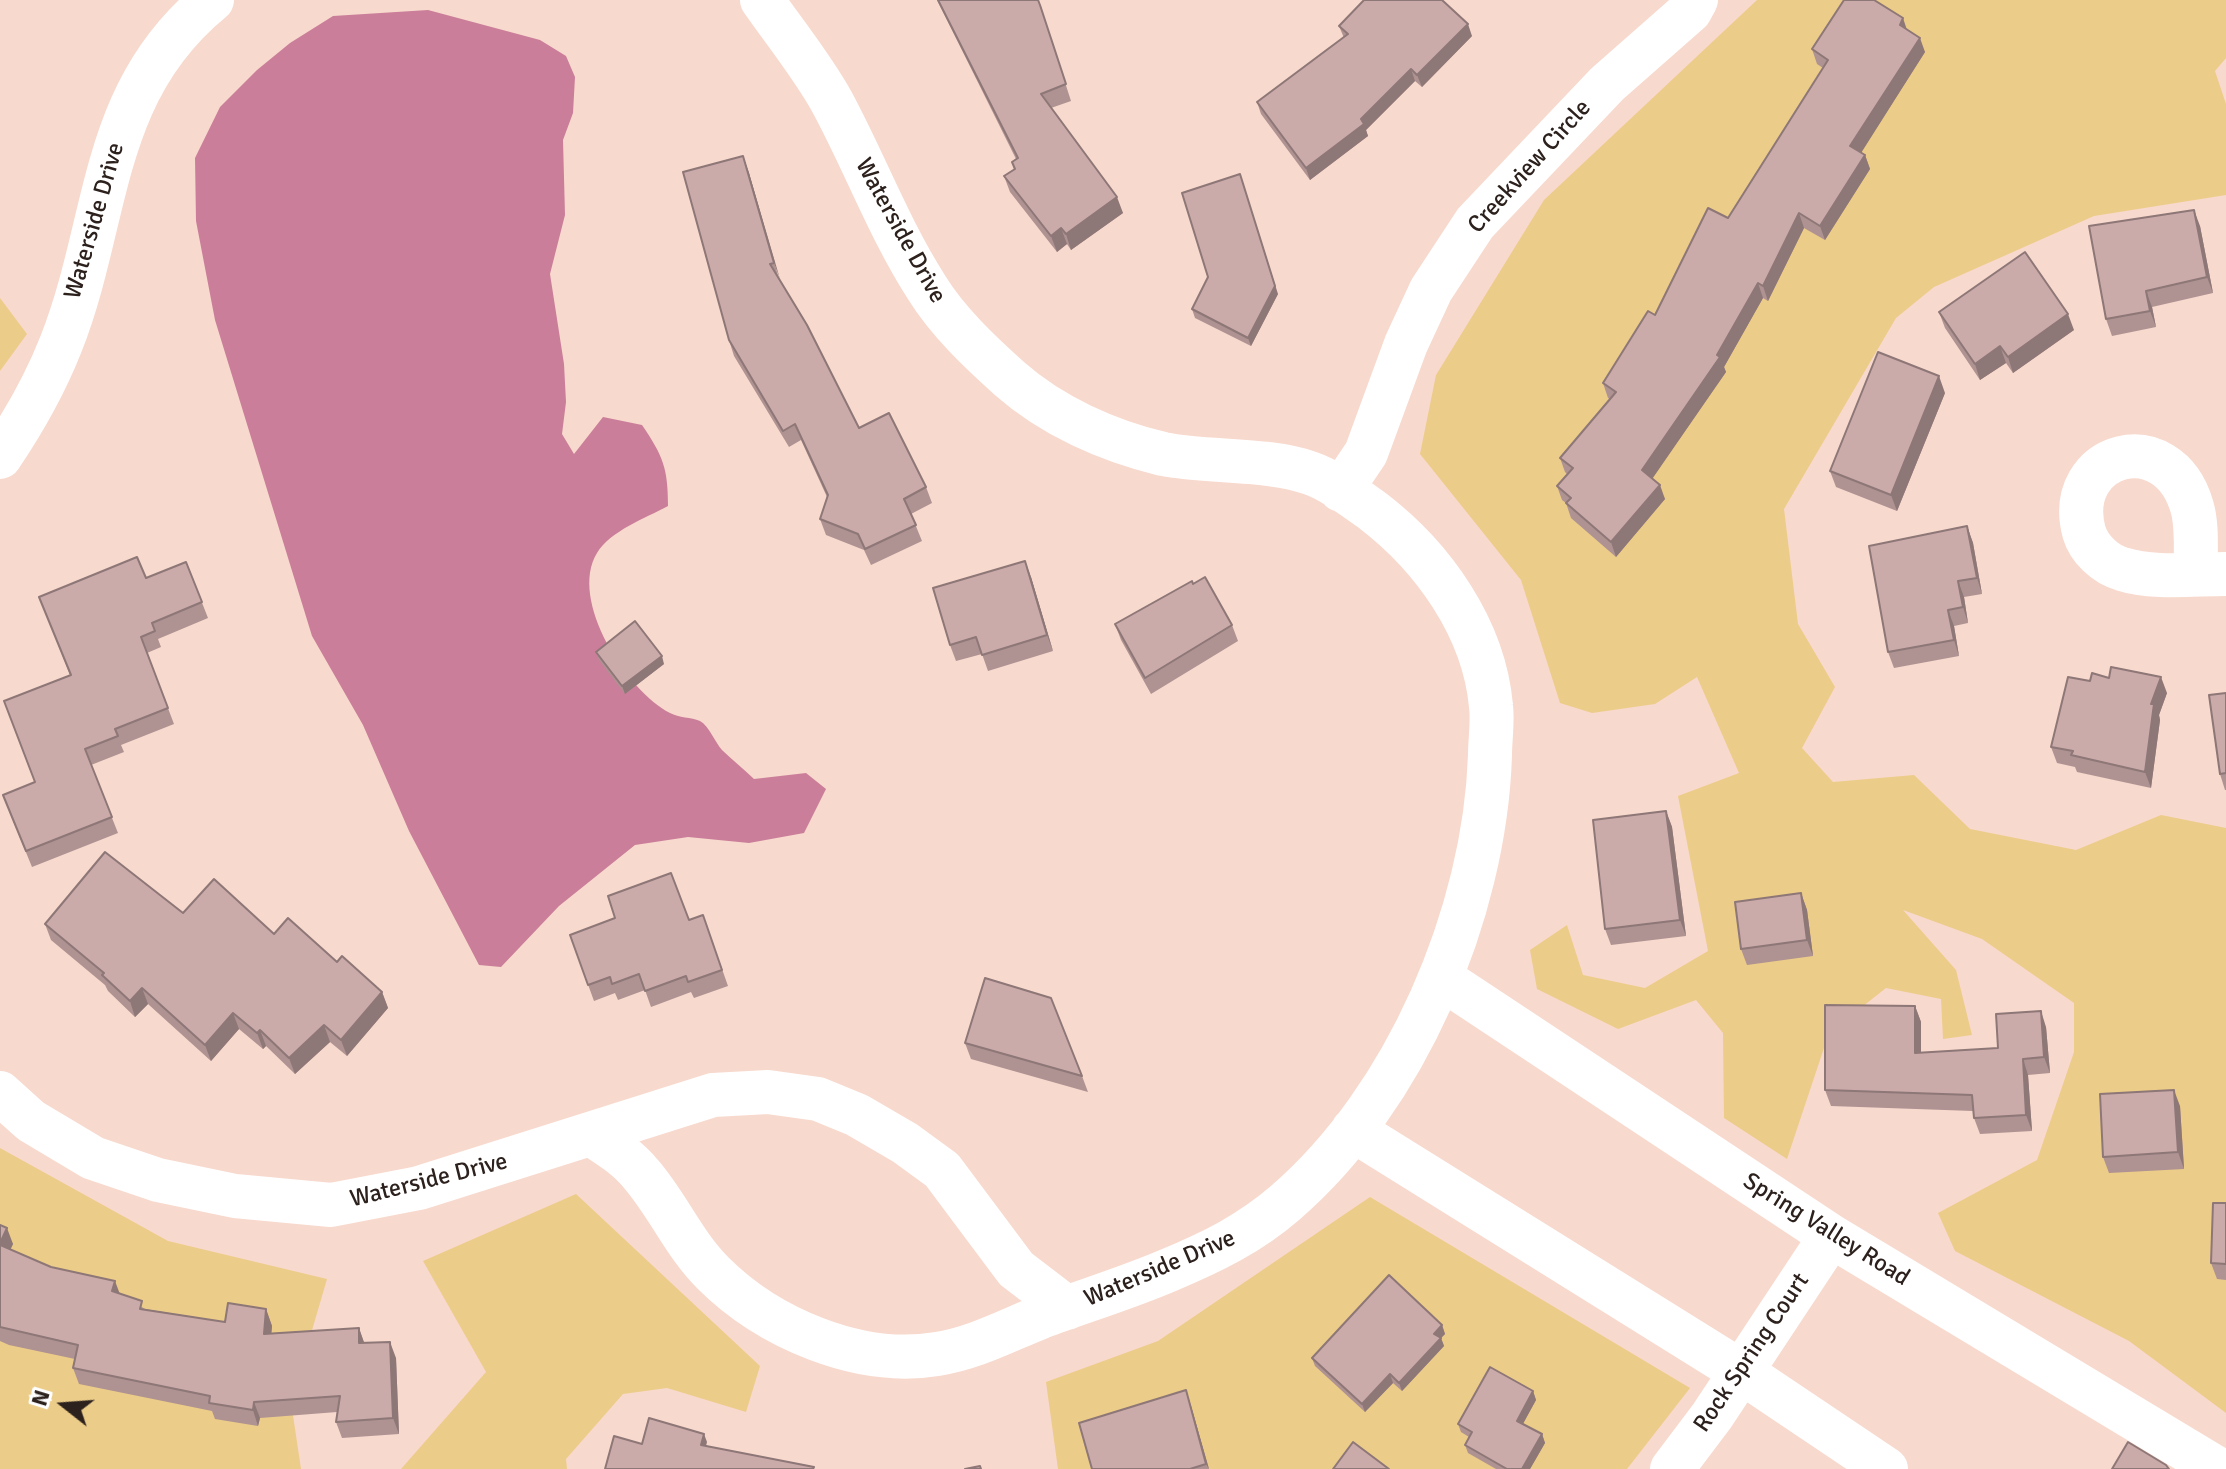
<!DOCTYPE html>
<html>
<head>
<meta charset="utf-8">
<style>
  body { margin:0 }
  #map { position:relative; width:2226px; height:1469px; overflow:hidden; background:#f8d9cd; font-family:Signika,sans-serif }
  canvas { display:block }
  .north { position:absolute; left:24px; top:1365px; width:80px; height:80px; -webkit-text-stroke:6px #fff; paint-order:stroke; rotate:287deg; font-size:22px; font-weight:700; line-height:32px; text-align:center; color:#2c211d }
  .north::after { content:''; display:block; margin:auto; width:28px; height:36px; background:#2c211d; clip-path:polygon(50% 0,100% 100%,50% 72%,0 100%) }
</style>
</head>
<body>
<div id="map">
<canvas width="2226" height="1469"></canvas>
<div class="north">N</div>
</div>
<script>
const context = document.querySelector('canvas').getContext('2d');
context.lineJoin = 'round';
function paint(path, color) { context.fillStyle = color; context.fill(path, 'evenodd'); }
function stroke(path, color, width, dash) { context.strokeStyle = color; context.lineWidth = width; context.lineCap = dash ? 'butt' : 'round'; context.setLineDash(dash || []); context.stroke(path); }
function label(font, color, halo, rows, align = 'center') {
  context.font = font + ' Signika,sans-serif'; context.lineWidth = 8; context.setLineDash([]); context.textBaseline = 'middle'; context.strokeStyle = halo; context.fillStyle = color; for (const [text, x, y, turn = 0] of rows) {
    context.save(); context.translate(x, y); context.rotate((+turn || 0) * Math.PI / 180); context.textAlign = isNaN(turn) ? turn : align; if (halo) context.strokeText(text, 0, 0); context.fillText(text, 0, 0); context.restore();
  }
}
paint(new Path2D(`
  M1757 0H2226V58L2215 71 2226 104V195L2094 216 1934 287 1896 318 1784 509 1798 624 1835 687 1802 748 1833 782 1914 775 1970 829 2076 850 2161 815 2226 828V1413L2129 1341 1955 1251 1938 1213 2037 1160 2074 1052V1003L1982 939 1903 910 1956 970 1972 1035 1943 1039 1941 999 1886 988 1829 1033 1787 1159 1724 1118 1723 1033 1696 1000 1618 1029 1537 989 1530 950 1567 925 1583 975 1645 988 1708 951 1678 796 1739 773 1697 677 1655 704 1592 713 1560 703 1521 580 1420 454 1436 375 1544 200Z
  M0 298 27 334 0 371Z
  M0 1148 168 1241 327 1279 291 1402 301 1469H0Z
  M576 1194 760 1366 746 1412 667 1388 623 1394 566 1459 567 1469H401L486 1372 423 1261Z
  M1370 1197 1690 1388 1627 1469H1058L1046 1382 1158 1341Z`), '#eccc89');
paint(new Path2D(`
  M428 10 540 40 566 56 575 77 573 113 563 140 565 215 550 274 564 364 566 402 562 434 574 454 603 417 642 425C663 456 668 468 668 506 646 518 610 531 597 553 568 600 627 691 670 713 679 718 691 717 700 721 709 726 715 742 722 750 732 760 744 769 754 779L806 773 826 789 804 833 749 843 688 837 635 845 559 906 501 967 479 965 409 831 363 725 312 636 215 320 196 221 195 158 220 107 257 70 290 43 333 16Z`), '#ca7e9a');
stroke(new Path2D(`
  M0 457C23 423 46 382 61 344 110 220 98 93 212 0
  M1341 490 1366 453 1406 344 1431 290 1475 223 1607 84 1690 11 1696 0
  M2196 574C2195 554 2198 527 2192 507 2168 423 2063 452 2084 532 2089 549 2105 564 2122 569 2153 579 2193 574 2226 574
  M1441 978 1831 1236 2218 1469
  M0 1093 31 1121 93 1158 158 1180 235 1196 331 1205 419 1188 713 1095 768 1092 818 1099 857 1115 905 1143 942 1170 1016 1269 1067 1308
  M1353 1130 1740 1371 1886 1469
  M594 1136C611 1147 628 1158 641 1174 668 1205 683 1243 713 1273 768 1328 859 1367 937 1354 975 1348 1006 1331 1041 1317 1084 1301 1127 1288 1169 1270 1212 1252 1249 1234 1285 1203 1406 1099 1485 913 1490 755 1490 739 1493 722 1491 706 1484 628 1433 557 1373 511 1355 498 1331 480 1310 473 1268 458 1208 463 1163 454 1108 441 1052 416 1010 379 980 352 948 322 927 288 889 229 865 163 832 102 812 66 785 33 762 0
  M1672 1469 1712 1416 1831 1236`), '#fff', 44);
paint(new Path2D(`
  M937 0H1038L1040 5 1071 101 1051 108 1123 213 1071 250 1067 244 1057 252 1010 192 1004 176 1014 169 1012 162 1016 159Z
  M1339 26 1472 36 1422 87 1415 81 1366 130 1368 136 1310 180 1261 114 1257 102 1344 38Z
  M1907 30 1925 52 1861 152 1865 155 1870 169 1825 240 1804 228 1768 301 1763 298 1724 367 1726 372 1652 478 1665 499 1616 557 1571 518 1566 503 1562 500 1557 486 1567 474 1565 472 1560 458 1610 399 1608 398 1603 383 1728 218 1823 68 1817 64 1812 49Z
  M743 156 749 173 779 279 859 428 926 487 932 503 911 514 922 541 871 565 864 550 826 535 820 519 827 497 801 440 789 447 734 356 729 340Z
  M2200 226 2213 293 2152 307 2156 327 2112 336 2106 319Z
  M1278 294 1251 346 1195 318 1192 309Z
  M1939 312 2074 330 2013 373 2006 363 1980 380 1945 328Z
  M1945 393 1897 511 1836 487 1830 471Z
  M1967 526 1973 543 1982 594 1964 597 1968 623 1954 626 1959 656 1894 668 1888 652Z
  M186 562 208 618 158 639 161 647 147 653 174 724 121 745 124 752 91 765 118 833 32 867 9 811 34 782 70 675 39 597 146 578Z
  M1031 577 1053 651 988 671 982 654 956 661 950 645Z
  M1115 624 1232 625 1238 641 1151 694 1121 640Z
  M596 652 664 664 625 694 599 660Z
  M2090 681 2167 693 2159 715 2160 720 2151 788 2077 772 2075 767 2057 763 2051 747Z
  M2226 693V790H2225L2220 774Z
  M1666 811 1672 827 1686 936 1611 945 1605 929Z
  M1801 893 1807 910 1813 956 1747 965 1741 949Z
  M183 913 274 934 337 962 382 992 388 1008 347 1056 330 1042 295 1074 266 1046 263 1049 239 1029 211 1061 148 1004 135 1017 108 991 105 985 51 940 45 924Z
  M703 915 728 986 694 998 691 992 651 1007 645 990 618 1000 615 993 594 1001 570 935 689 920Z
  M1915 1006 1921 1022V1053L1998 1048 2046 1027 2050 1073 2028 1075 2032 1131 1980 1134 1974 1118 1973 1111 1831 1106 1825 1090Z
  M965 1043 1082 1076 1088 1092 971 1059Z
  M2180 1106 2184 1169 2109 1173 2103 1157Z
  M2226 1203V1280L2217 1279 2211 1263Z
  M0 1225 13 1244 10 1250 51 1267 119 1293 145 1309 225 1322 266 1309 272 1326 271 1334 359 1328 364 1343 396 1358 399 1434 342 1438 336 1422 337 1412 260 1418 258 1426 215 1419 212 1411 79 1384 73 1368 75 1359 9 1345 0 1341Z
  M1442 1325 1445 1334 1441 1338 1444 1346 1402 1391 1393 1383 1365 1412 1315 1366 1312 1358Z
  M1533 1391 1536 1400 1523 1424 1542 1434 1545 1443 1530 1469H1496L1468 1453 1465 1445 1469 1437 1461 1432 1458 1424Z
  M1191 1406 1209 1469H1092Z`), '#af9292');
paint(new Path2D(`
  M1903 18 1908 33 1900 25Z
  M1468 24 1472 36 1422 87 1417 75Z
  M1920 38 1925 52 1856 161 1850 146Z
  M1411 69 1415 81 1366 130 1368 136 1310 180 1306 168 1361 119Z
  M1865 155 1870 169 1825 240 1820 226Z
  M743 156 749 173 780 279 774 263Z
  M1243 183 1278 294 1251 346 1248 338Z
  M1117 197 1123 213 1071 250 1066 234Z
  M2194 210 2200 226 2213 293 2207 277Z
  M1799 213 1804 228 1768 301 1763 286Z
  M1061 228 1067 244 1057 252 1051 236Z
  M1758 283 1763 298 1724 367 1726 372 1648 485 1642 470 1717 355Z
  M2146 291 2152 307 2156 327 2150 311Z
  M2068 314 2074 330 2013 373 2008 357Z
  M2000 346 2006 363 1980 380 1975 364Z
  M1939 376 1945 393 1897 511 1891 495Z
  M1660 485 1665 499 1616 557 1611 542Z
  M1967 526 1973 543 1982 594 1977 578Z
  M1025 561 1031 577 1053 651 1047 635Z
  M1958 581 1964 597 1968 623 1963 607Z
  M1948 610 1954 626 1959 656 1954 640Z
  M662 656 664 664 625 694 622 686Z
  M2161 677 2167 693 2159 715 2160 720 2151 788 2145 772 2151 704Z
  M1666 811 1672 827 1686 936 1680 920Z
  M1801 893 1807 910 1813 956 1807 940Z
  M142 988 148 1004 135 1017 130 1001Z
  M382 992 388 1008 347 1056 341 1040Z
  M1915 1006 1921 1022V1070L1915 1053Z
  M2041 1011 2046 1027 2050 1073 2044 1057Z
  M233 1013 239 1029 211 1061 205 1045Z
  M324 1025 330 1042 295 1074 289 1058Z
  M260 1030 266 1046 263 1049 257 1033Z
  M2023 1059 2028 1075 2032 1131 2026 1115Z
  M2174 1090 2180 1106 2184 1169 2178 1152Z
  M7 1228 13 1244 5 1261 0 1247V1243Z
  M115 1281 121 1297 112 1291Z
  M266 1309 272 1326 270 1350 264 1334Z
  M1442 1325 1445 1334 1437 1342 1434 1334Z
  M359 1328 365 1345 359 1343Z
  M1441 1338 1444 1346 1402 1391 1399 1383Z
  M390 1342 396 1358 399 1434 393 1418Z
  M1390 1374 1393 1383 1365 1412 1362 1404Z
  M1186 1390 1191 1406 1209 1469 1206 1464Z
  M1533 1391 1536 1400 1520 1429 1517 1421Z
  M254 1402 260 1418 258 1426 253 1410Z
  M704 1434 707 1442 704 1454 701 1445Z
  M1542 1434 1545 1443 1530 1469H1522Z`), '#8e7777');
const building = new Path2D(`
  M938 0H1038L1040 5 1066 84 1041 94 1117 197 1066 234 1061 228 1051 236 1004 176 1015 169 1012 162 1018 158Z
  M1364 0H1442L1468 24 1417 75 1411 69 1361 119 1364 124 1306 168 1257 102 1348 34 1339 26Z
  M1844 0H1874L1903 18 1900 25 1920 38 1850 146 1865 155 1820 226 1799 213 1763 286 1758 283 1717 355 1720 357 1642 470 1660 485 1611 542 1566 503 1571 498 1557 486 1573 468 1560 458 1616 392 1603 383 1648 311 1655 315 1708 208 1728 218 1828 60 1812 49Z
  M743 156 774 263 770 264 807 325 859 428 889 413 926 487 904 499 916 525 865 549 858 534 820 519 828 495 795 424 783 431 729 340 683 172Z
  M1240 174 1275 286 1248 338 1192 309 1208 277 1182 193Z
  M2194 210 2207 277 2146 291 2150 311 2106 319 2089 226Z
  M2025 252 2068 314 2008 357 2000 346 1975 364 1939 312Z
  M1878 352 1939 376 1891 495 1830 471Z
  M1967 526 1977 578 1958 581 1963 607 1948 610 1954 640 1888 652 1869 546Z
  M137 557 146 578 186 562 202 602 152 623 155 631 141 637 168 708 115 729 118 736 85 749 112 817 26 851 3 795 35 782 4 701 71 675 39 597Z
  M1025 561 1047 635 982 655 976 637 950 645 933 588Z
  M1205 577 1232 625 1145 678 1115 624 1192 581 1193 584Z
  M635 621 662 656 622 686 596 652Z
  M2111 667 2161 677 2151 704H2154L2145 772 2071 755 2073 751 2051 747 2068 677 2090 681 2092 673 2109 678Z
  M2226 693V773L2220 774 2209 695Z
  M1666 811 1680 920 1605 929 1593 820Z
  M105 852 183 913 214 879 274 934 288 918 337 962 342 956 382 992 341 1040 324 1025 289 1058 260 1030 257 1033 233 1013 205 1045 142 988 130 1001 102 975 104 973 45 924Z
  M671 873 689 920 703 915 722 970 688 982 686 976 645 991 639 974 612 984 610 977 588 985 570 935 615 918 608 896Z
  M1801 893 1807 940 1741 949 1735 902Z
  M985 978 1051 998 1082 1076 965 1043Z
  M1825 1005 1915 1006V1053L1998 1048 1996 1014 2041 1011 2044 1057 2023 1059 2026 1115 1974 1118 1972 1095 1825 1090Z
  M2174 1090 2178 1152 2103 1157 2100 1094Z
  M2213 1203H2226V1264L2211 1263Z
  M0 1225 7 1228 0 1243Z
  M0 1245 51 1267 115 1281 112 1291 142 1301 140 1309 225 1322 228 1303 266 1309 264 1334 359 1328V1343L390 1342 393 1418 336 1422 340 1396 254 1402 253 1410 209 1403 210 1396 73 1368 78 1345 0 1327Z
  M1389 1275 1442 1325 1434 1334 1441 1338 1399 1383 1390 1374 1362 1404 1312 1358Z
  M1490 1367 1533 1391 1517 1421 1542 1434 1522 1469H1507L1465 1445 1472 1432 1458 1424Z
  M1186 1390 1206 1464 1190 1469H1092L1079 1423Z
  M649 1418 704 1434 701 1445 814 1467 813 1469H605L614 1436 642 1444Z
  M1353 1442 1389 1469H1333Z
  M2128 1442 2166 1465 2169 1469H2112Z
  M980 1466 981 1469H965Z`);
paint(building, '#cbaaaa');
stroke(building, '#8e7777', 2);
label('24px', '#2c211d', '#fff', [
  ["Creekview Circle",1530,167,-48],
  ["Waterside Drive",95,221,-74],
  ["Waterside Drive",900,231,61],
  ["Waterside Drive",429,1181,-14],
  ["Spring Valley Road",1826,1230,32],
  ["Waterside Drive",1160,1269,-23],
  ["Rock Spring Court",1752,1353,-56]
]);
</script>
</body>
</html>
